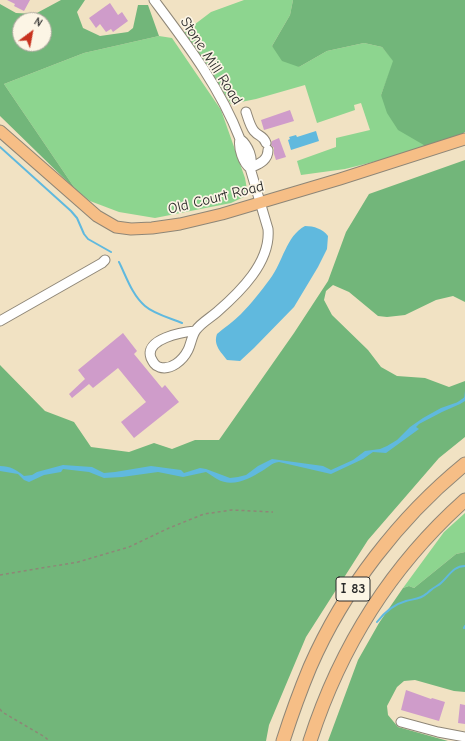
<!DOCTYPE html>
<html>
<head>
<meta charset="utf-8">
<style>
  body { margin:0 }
  #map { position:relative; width:465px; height:741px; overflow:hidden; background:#f1e2c3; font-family:"Comic Neue",sans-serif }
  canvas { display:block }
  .north { position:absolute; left:12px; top:12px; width:40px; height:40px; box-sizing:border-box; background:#fcf5e5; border:1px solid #a8a49b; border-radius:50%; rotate:32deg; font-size:11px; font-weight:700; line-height:16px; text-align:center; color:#2b2b2b }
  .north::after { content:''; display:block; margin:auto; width:14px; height:18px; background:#c8321e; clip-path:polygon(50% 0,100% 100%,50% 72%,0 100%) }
</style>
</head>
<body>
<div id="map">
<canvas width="465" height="741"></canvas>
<div class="north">N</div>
</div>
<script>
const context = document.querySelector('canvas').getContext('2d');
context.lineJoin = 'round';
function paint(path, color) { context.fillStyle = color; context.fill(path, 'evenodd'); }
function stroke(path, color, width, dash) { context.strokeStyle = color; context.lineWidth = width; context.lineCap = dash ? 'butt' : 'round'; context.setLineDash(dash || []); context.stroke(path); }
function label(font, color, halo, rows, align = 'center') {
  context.font = font + ' "Comic Neue",sans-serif'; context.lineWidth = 3.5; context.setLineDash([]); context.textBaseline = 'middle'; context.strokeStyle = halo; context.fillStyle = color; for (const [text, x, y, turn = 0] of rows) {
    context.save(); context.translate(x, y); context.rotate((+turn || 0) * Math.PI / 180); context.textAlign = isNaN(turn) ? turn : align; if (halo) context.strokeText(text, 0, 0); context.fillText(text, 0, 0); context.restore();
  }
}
paint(new Path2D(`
  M244 0H293L290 15 272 46 299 67 327 51 364 43 382 47 394 61 381 95 429 148 345 169 301 175 297 161 336 147V138L370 130 361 103 354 105 355 110 317 123 305 85 256 99 231 104 211 72 182 34 211 12Z
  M159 36 172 38 221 110 245 178 248 195 231 203 155 218 119 212 90 201 76 190 4 84 84 53Z
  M465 513V552L456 554 414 588 409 586 403 588 444 532Z`), '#8dd58f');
paint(new Path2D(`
  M61 0H85L77 12 83 28 100 36 128 32 133 28 138 5H148L159 36 84 53 4 84 76 190 0 116V4L16 13 35 14ZM20 20H44V44H20Z
  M293 0H465V132L447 143 429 148 398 130 387 113 381 95 393 61 382 47 364 43 327 51 299 67 282 61 272 46 290 15Z
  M465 160V302L453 296 436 300 405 315 387 317 378 316 349 292 333 285 326 291 324 300 332 315 368 350 381 367 397 376 425 378 449 387 465 381V437L439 458 368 540 306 637 269 725 266 741H0V365L45 411 74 422 91 447 129 452 154 443 172 449 195 440H219L294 333 328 281 346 232 369 194Z
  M465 552V692L454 691 415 680 404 681 397 687 387 706 388 715 398 727 448 741H328L358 660 379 623 403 588 409 586 414 588 456 554Z`), '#72b67a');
paint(new Path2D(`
  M316 131 319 141 291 150 288 140 290 139 289 137 296 135 297 137Z
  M305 226C314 226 323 229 328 236L327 249 318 267 294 307 254 348 240 361 227 360C221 352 213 345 217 334 225 327 233 322 241 314 251 304 261 291 270 279 283 262 286 236 305 226Z
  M465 391V401L460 404 442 412 419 424 416 427 419 429 386 453 373 452 363 459 331 474 279 462C271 463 269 467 262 471 249 479 232 488 217 479 213 477 210 474 206 472L183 477 158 472 122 477 104 478 89 472 63 469 61 472 44 475 29 482 24 480 18 474 0 471V466C10 466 17 470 24 476L32 475 37 472 63 465 92 467 104 473 115 472 151 466 181 470 184 473 200 468 206 469 230 478 238 477 246 475 258 466 272 459 323 466 331 470 353 460 365 451 380 449 387 446 397 440 410 427 423 418 441 408 461 401 464 399Z`), '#60b9de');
stroke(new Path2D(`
  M0 147 71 211 77 218 84 234 88 239 111 252
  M119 262C126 276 132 295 145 306 154 314 170 318 182 323
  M458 403 465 398
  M377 622C384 613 395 604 406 601 413 599 421 599 426 594 428 593 429 591 431 590 434 587 438 586 441 583 449 576 453 566 465 566
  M464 628 465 626`), '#60b9de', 2);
paint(new Path2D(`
  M7 0H30L24 11 14 6 15 4Z
  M110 3 118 15 122 12 128 21 113 32 111 29 106 32 100 24 96 28 89 18Z
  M290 110 294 121 264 130 261 120Z
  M279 138 286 157 276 160 274 154V148L271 145 272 141Z
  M123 333 137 351 134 354 162 388 165 385 179 402 134 438 121 422 146 402 118 368 93 388 89 384 72 398 69 394 85 379 78 370Z
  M406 690 431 699 432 698 445 702 439 721 401 710Z
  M460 704 465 705V724L458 723Z`), '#cf9cca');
const minor = new Path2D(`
  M154 0C187 44 220 87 240 139 238 148 243 163 250 168
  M246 112C248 118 250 126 254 131 259 137 263 135 266 143
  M250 168C258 164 268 161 268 150
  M0 321 102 263 105 260
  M195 331C182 332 144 339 151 358 153 362 155 366 159 367 171 371 183 360 188 350 191 344 192 335 196 330 201 323 210 318 217 312 240 292 271 262 268 229L250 168C254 159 248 145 240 139
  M401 722 438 732 465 737`);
const major = new Path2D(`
  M0 131 97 216 116 227 131 229 152 228 180 224 222 214 340 179 465 139`);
const highway = new Path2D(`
  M283 741C291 716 300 691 310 667 344 589 400 517 465 464
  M310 741C340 648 392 565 465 500`);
stroke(minor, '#8e8677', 11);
stroke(major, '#8e8677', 13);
stroke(highway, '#8e8677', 15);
stroke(new Path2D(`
  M0 575 78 562 129 547 169 528 204 514 232 510 273 512
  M0 709 2 712 45 737 49 741`), '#8e8677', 1.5, [3, 3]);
stroke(minor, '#fff', 9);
stroke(major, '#f6be86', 11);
stroke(highway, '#f6be86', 13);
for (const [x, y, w] of [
  [353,589,34]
]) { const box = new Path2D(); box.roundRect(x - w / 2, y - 12, w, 24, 3); context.fillStyle = '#fcf5e5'; context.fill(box); stroke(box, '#2b2b2b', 1); }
label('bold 14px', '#2b2b2b', null, [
  ["I 83",353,589]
]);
label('15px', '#2b2b2b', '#fcf5e5', [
  ["Stone Mill Road",211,61,57],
  ["Old Court Road",216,198,-14]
]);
</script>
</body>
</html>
